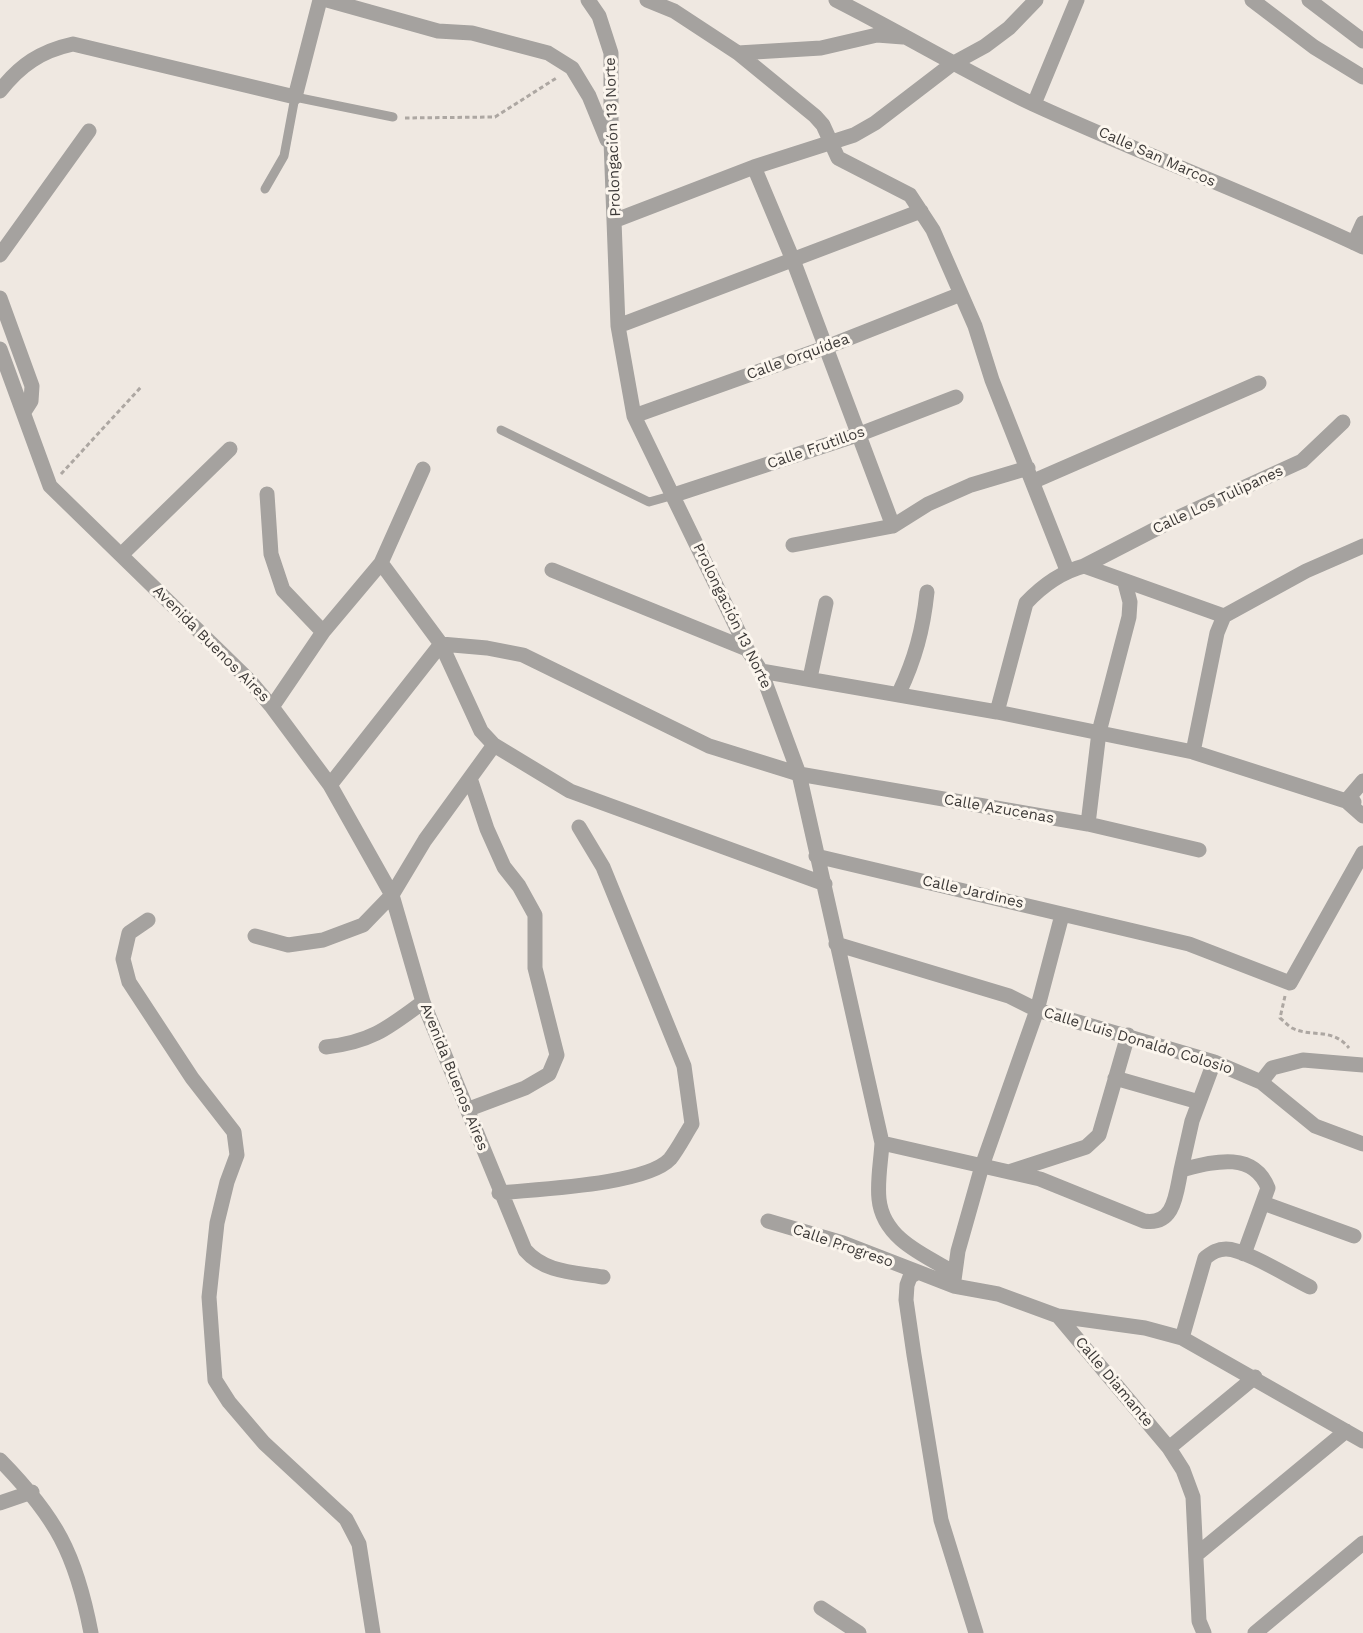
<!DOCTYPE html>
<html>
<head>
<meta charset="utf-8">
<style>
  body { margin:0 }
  canvas { display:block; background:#efe8e1 }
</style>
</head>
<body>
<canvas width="1363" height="1633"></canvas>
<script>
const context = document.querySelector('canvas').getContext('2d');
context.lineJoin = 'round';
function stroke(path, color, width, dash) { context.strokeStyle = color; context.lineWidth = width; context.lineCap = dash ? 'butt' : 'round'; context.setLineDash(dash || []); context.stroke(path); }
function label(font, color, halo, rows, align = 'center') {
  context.font = font + ' "Work Sans",sans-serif'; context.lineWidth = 6; context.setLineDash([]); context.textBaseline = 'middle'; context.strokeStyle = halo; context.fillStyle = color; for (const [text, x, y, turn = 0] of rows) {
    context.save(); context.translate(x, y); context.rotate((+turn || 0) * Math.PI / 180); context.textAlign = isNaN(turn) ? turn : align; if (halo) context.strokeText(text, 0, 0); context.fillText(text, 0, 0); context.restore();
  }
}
stroke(new Path2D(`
  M405 118 495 117 558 77
  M61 474 141 387
  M1285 996 1280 1018C1284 1021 1288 1026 1292 1028 1312 1038 1332 1027 1349 1048`), '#ada7a2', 3, [4.5, 3]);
stroke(new Path2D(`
  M265 189 284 156 295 97 393 117
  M501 430 649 502 674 495`), '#a5a29f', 9);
stroke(new Path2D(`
  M327 0 438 31 472 33 548 53 572 68 589 96 607 140
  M588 0 599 16 611 53V141L618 326 634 416 747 649 761 671 799 774 882 1143C881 1161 877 1181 879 1199 883 1239 924 1255 955 1273
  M647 0 674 11 738 53 821 48 877 35 903 37
  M836 0C903 34 966 72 1033 104 1142 154 1255 196 1363 247
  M1252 0 1314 47 1363 77
  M1309 0 1363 41
  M738 53 815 116 823 125 838 158 910 195 933 230 975 326 992 380 1067 570
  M0 91C20 65 41 51 73 44L295 97 320 0
  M1034 104 1077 0
  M754 167 793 260 893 526
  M616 220 754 167 854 135 875 123 952 64 985 46 1009 28 1036 0
  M1354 243 1363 223
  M0 255 89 131
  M0 298 32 386 31 401 24 412
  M618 326 921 211
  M0 349 50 486 250 681 272 707 330 785 392 895 423 1002 525 1250C545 1273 574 1272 603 1277
  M634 416 824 348 961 294
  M1034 481 1259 383
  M267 494 271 554 283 590 323 632
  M674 495 860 434 956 397
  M793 545 893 526 928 504 971 485 1028 468
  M121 555 230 449
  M381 563 441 644 481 731 494 745 570 791 825 884
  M1084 566 1224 616
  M552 570 747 649
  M761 671 997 712 1193 752 1346 801 1363 816
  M810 678 826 603
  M899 693C915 659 923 630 927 592
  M272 707 323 632 381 563 423 469
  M997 712 1026 603C1043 585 1061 572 1084 566L1179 517 1302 461 1343 422
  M1193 752 1217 633 1224 616 1306 571 1363 546
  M330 785 441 644 487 648 523 655 709 746 799 774 1088 824 1199 850
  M1354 802 1346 801 1363 781
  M1088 824 1099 732 1129 617 1130 602 1125 583
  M816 856 1189 944 1290 983 1363 853
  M148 920 129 933 123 959 129 982 192 1078 234 1132 237 1155 227 1182 217 1223 209 1297 215 1380 229 1402 264 1443 346 1519 359 1544 373 1633
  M255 936 288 945 323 940 363 925 392 895 425 840 494 745
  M836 944 1009 996 1037 1010 1214 1062 1261 1082 1315 1126 1363 1144
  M326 1047C371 1042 388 1028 423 1002
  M1115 1078 1199 1102
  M1261 1082 1272 1068 1303 1060 1363 1065
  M469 1109 525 1088 549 1074 557 1055 535 968V915L519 886 504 867 487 829 470 778
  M882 1143 1009 1172 1086 1147 1099 1135 1128 1035
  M1181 1170 1192 1121 1214 1062
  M1009 1172 1040 1179 1144 1221C1175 1226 1176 1193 1181 1170 1213 1162 1253 1150 1268 1188L1244 1254
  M499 1193C536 1189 646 1185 670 1159 678 1149 685 1135 692 1124L684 1066 603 867 579 827
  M1263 1203 1354 1236
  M768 1221 843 1243 918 1272
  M954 1280 958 1251 982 1166 1037 1010 1062 915
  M1058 1316 1169 1448 1183 1470 1193 1497 1199 1621 1204 1633
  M1182 1338 1205 1258C1212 1253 1217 1249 1226 1249 1245 1249 1291 1278 1310 1287
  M1169 1448 1255 1377
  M0 1460C56 1517 76 1554 91 1633
  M0 1503 32 1492
  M1196 1555 1346 1431
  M821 1608 859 1633
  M976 1633 941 1520 914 1355 906 1300 907 1285 910 1277 918 1272 954 1286 998 1294 1058 1316 1145 1328 1182 1338 1363 1441
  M1255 1633 1363 1543`), '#a5a29f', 15);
label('15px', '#3c3937', '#fcf6ee', [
  ["Prolongación 13 Norte",613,137,-92],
  ["Calle San Marcos",1157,157,24],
  ["Calle Orquídea",798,357,-20],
  ["Calle Frutillos",816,448,-19],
  ["Calle Los Tulipanes",1218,500,-25],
  ["Prolongación 13 Norte",732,616,64],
  ["Avenida Buenos Aires",211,644,45],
  ["Calle Azucenas",999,809,10],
  ["Calle Jardines",973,892,13],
  ["Calle Luis Donaldo Colosio",1138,1041,17],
  ["Avenida Buenos Aires",454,1077,68],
  ["Calle Progreso",843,1246,19],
  ["Calle Diamante",1114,1382,50]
]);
</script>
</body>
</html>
